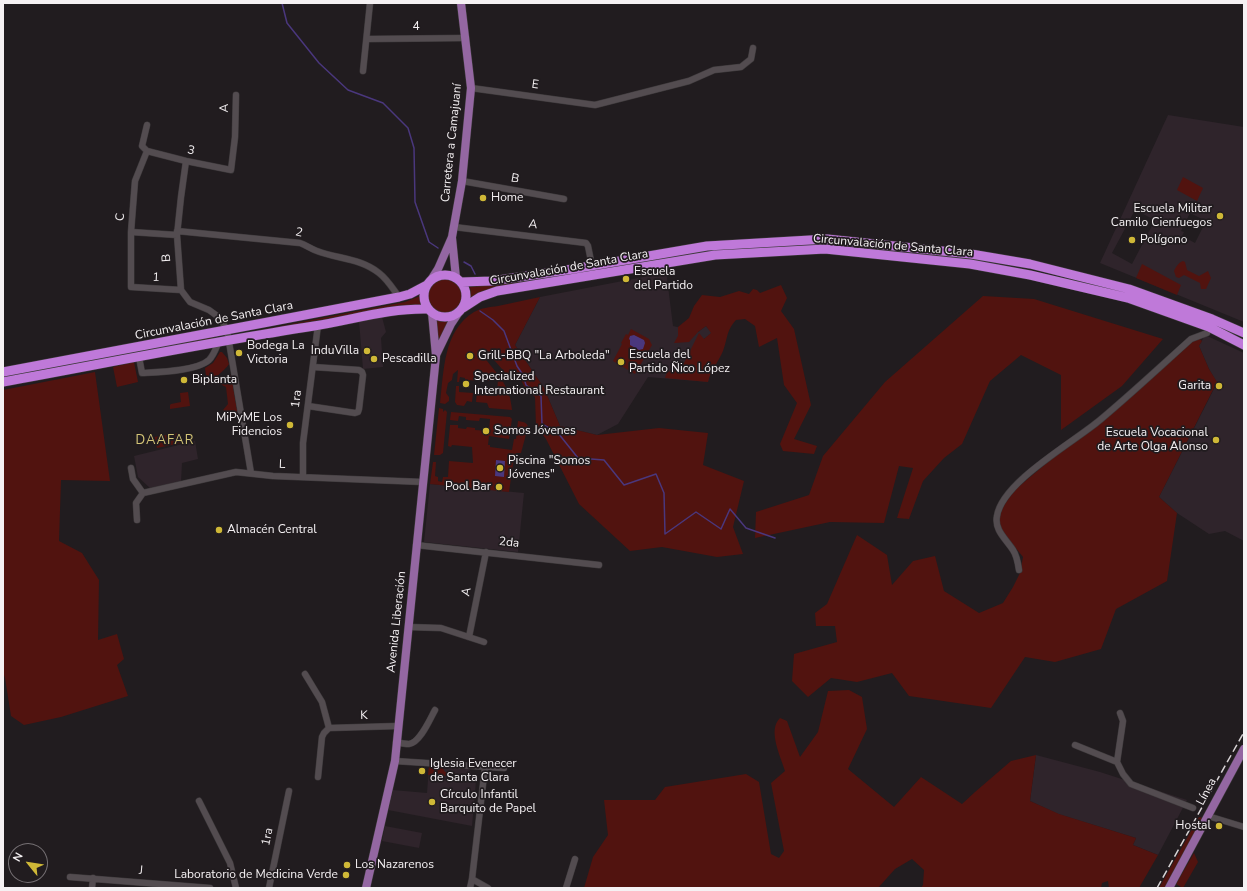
<!DOCTYPE html>
<html>
<head>
<meta charset="utf-8">
<style>
  body { margin:0 }
  #map { position:relative; width:1247px; height:891px; overflow:hidden; background:#211c1f; font-family:"Nunito Sans",sans-serif }
  canvas { display:block }
  .frame { position:absolute; inset:0; border:4px solid #f5f1f3; pointer-events:none }
  .north { position:absolute; left:8px; top:843px; width:40px; height:40px; box-sizing:border-box; background:#211c1f; border:1px solid #767174; border-radius:50%; rotate:300deg; font-size:11px; font-weight:700; line-height:16px; text-align:center; color:#f5f1f3 }
  .north::after { content:''; display:block; margin:auto; width:14px; height:18px; background:#cfb837; clip-path:polygon(50% 0,100% 100%,50% 72%,0 100%) }
</style>
</head>
<body>
<div id="map">
<canvas width="1247" height="891"></canvas>
<div class="frame"></div>
<div class="north">N</div>
</div>
<script>
const context = document.querySelector('canvas').getContext('2d');
context.lineJoin = 'round';
function paint(path, color) { context.fillStyle = color; context.fill(path, 'evenodd'); }
function stroke(path, color, width, dash) { context.strokeStyle = color; context.lineWidth = width; context.lineCap = dash ? 'butt' : 'round'; context.setLineDash(dash || []); context.stroke(path); }
function label(font, color, halo, rows, align = 'center') {
  context.font = font + ' "Nunito Sans",sans-serif'; context.lineWidth = 3.5; context.setLineDash([]); context.textBaseline = 'middle'; context.strokeStyle = halo; context.fillStyle = color; for (const [text, x, y, turn = 0] of rows) {
    context.save(); context.translate(x, y); context.rotate((+turn || 0) * Math.PI / 180); context.textAlign = isNaN(turn) ? turn : align; if (halo) context.strokeText(text, 0, 0); context.fillText(text, 0, 0); context.restore();
  }
}
paint(new Path2D(`
  M1168 115 1244 127V322L1100 263ZM1135 210 1155 220 1132 264 1112 253ZM1190 213 1206 221 1195 243 1182 236 1184 232 1181 231Z
  M669 272 667 278 673 326 698 332 706 326 712 333 704 339 722 352 710 373 708 382 648 377 618 424 597 435 560 426 544 388 515 345 540 297Z
  M382 317 386 332 381 338 383 367 363 369 359 321Z
  M1205 335 1244 353V541L1225 531 1209 534 1177 513 1159 497 1217 383 1209 369 1199 346Z
  M195 441 198 459 182 463 181 482 150 488 138 477 134 456Z
  M430 484 524 493 518 552 424 542Z
  M1036 755 1100 772 1187 800 1158 855 1133 845 1136 838 1058 814 1030 801Z
  M429 766 469 769 476 781 472 826 388 810 393 790 427 793Z
  M385 826 422 833 419 848 382 841Z`), '#2f242b');
paint(new Path2D(`
  M1183 177 1203 188 1197 201 1177 190Z
  M1183 261 1185 262 1187 270 1199 276 1208 271 1211 278 1206 289H1201L1200 283 1184 275 1179 278 1176 277 1174 271C1176 267 1178 263 1183 261Z
  M1142 264 1181 285 1177 295 1136 278Z
  M561 275V278L497 288 471 297 470 287Z
  M428 296a17 17 0 1 1 34 0a17 17 0 1 1-34 0Z
  M781 285 787 298 781 311 794 329 811 405 794 439 817 446 814 454 783 451 780 444 797 403 784 385 777 338 759 347 755 326 745 319 736 320C726 331 728 338 723 351 718 363 711 369 708 382L665 378 667 372 681 369 699 333 704 339 711 333 706 326 698 332 689 342 674 343 678 336V327L689 318 694 306 702 295 720 297 739 291 749 294 753 289 757 290 760 293Z
  M420 296 421 306 405 305 239 334 405 302Z
  M983 296 1034 299 1163 339 1122 386 1061 430V375L1021 355 990 381 962 444 944 458 923 481 909 519 897 518 913 468 899 466 884 523 830 522 755 538 756 512 809 495 823 456 885 382Z
  M540 297 515 345 544 388 560 426 597 435 659 428 708 433 703 465 744 481 733 527 743 554 717 557 662 547 630 551 579 504 546 439 536 426 535 397 525 388 520 378 509 377 487 352H483V356C498 375 510 385 512 410L489 408 487 403 476 402 477 391H483V395L497 396 498 378H489V381L465 380V378L460 377 459 382H457L458 370 453 374 452 380 448 383 446 393 449 397V401L445 404 440 403C444 371 443 331 474 312 481 308 490 307 498 306 512 303 526 300 540 297Z
  M434 320 449 322 437 346Z
  M631 329 649 339 652 345 635 374 613 361 622 344 621 343 626 334 628 335Z
  M213 337 214 339 3 380V377Z
  M1199 338 1202 341 1199 346 1209 369 1217 382 1159 497 1177 513 1167 581 1116 609 1101 649 1055 662 1025 657 991 708 909 696 892 673 857 682 831 678 808 697 792 681 794 654 837 642 835 626H816L815 613 827 604 857 535 887 555 892 585 913 561 935 556 944 591 979 613 1003 603 1013 587 1020 573 1023 557C1017 549 1010 543 1005 535 992 516 1005 503 1017 488L1193 340Z
  M220 352H222L227 358 229 364C224 372 216 374 213 383L207 384 205 368 213 363Z
  M134 362 138 382 117 387 113 367Z
  M95 372 110 481 61 480 59 541 82 553 99 580 98 640 117 634 124 659 117 665 128 696 61 717 24 725 11 716 5 678 3 672V390Z
  M227 374 231 375 238 416 236 417 225 412 223 410 228 404 226 387 220 384Z
  M456 386H459V392L473 393 472 402 467 401 464 406 457 405 455 402Z
  M188 392 190 406 170 409V405L171 404 181 402 180 393Z
  M439 408 443 409V412L445 410 447 412 443 453 440 455H434Z
  M451 412 510 417 512 419 509 439 489 436 488 445H490V447L512 450 514 439H516L518 421C523 422 527 422 528 427L521 453H516V457H514L509 492 430 484 433 462H436L435 476 438 477V481L442 482 443 477H448L449 461 473 463 472 447 452 445 451 447 448 446 450 425H458V428L466 429 467 427 475 428V430L489 431 490 419 480 418 479 421 466 420V417L459 416 458 421 450 420Z
  M179 433 181 443 157 448 154 437Z
  M849 690 862 697 867 729 848 769 894 807 921 777 962 804 975 792 1011 761 1036 755 1030 801 1059 814 1136 838 1133 845 1158 855 1139 888H1109L1108 881 1102 883 1101 888H921L923 885 924 870 912 859 895 869 878 888H584L593 857 608 835 604 800H655L665 787 746 774 759 782 771 854 779 858 784 851 771 783 785 771C781 757 767 730 780 718L787 721 800 757 818 732 828 691Z
  M429 766 442 767 445 772H452L460 776 459 780 450 776 428 775Z
  M1199 817 1203 818 1166 888H1159Z
  M1194 853 1198 862 1183 888 1176 884Z`), '#51130f');
paint(new Path2D(`
  M634 335 644 340 645 343 643 349 639 350 630 345V340L629 339 630 336Z
  M496 460 505 461 504 477 495 476Z`), '#4a377d');
stroke(new Path2D(`
  M282 3 287 23 319 63 348 90 383 103 408 128 414 148 415 202 429 242 438 248
  M464 262 471 266 475 274
  M480 311 493 320 504 331 517 366 523 375 526 385 541 396 542 424 558 433 578 458 604 460 624 485 656 474 664 493 665 534 696 512 721 529 730 509 746 528 775 538`), '#4a377d', 1.5);
const minor = new Path2D(`
  M367 39 466 38
  M363 71 370 3
  M471 88 595 105 689 81 714 70 741 67 751 59 753 48
  M147 151 135 181 131 232V287L181 290
  M147 151 186 161 231 170 235 137 236 95
  M147 151 142 146 147 125
  M186 161 181 197 177 235 181 290 190 302 209 310 220 318 227 330 251 473
  M462 181 564 199
  M454 227 586 243 588 246 592 266
  M177 231 300 243C306 245 311 249 317 251 338 259 360 258 379 273 388 280 393 289 399 297
  M131 232 177 235
  M139 357 142 373C158 372 197 371 209 360 214 355 216 348 219 341
  M308 406 355 413 358 412 359 409 363 375 362 372 359 370 313 367
  M131 468 133 479 143 493 136 503 137 520
  M303 477V443L318 325
  M143 493 236 472 273 476 423 482
  M416 545 599 565
  M1019 570C1018 563 1017 556 1013 550 1006 539 994 530 997 516 1002 482 1074 442 1100 420 1131 394 1161 366 1191 339L1207 333
  M408 627 441 628 484 642
  M469 637 486 552
  M305 674 322 702 329 728 324 733 322 737 318 777
  M329 728 398 726
  M396 742C400 743 405 744 409 744 420 743 430 719 435 710
  M1075 745 1117 762 1123 774 1131 784 1193 808
  M395 761 504 768
  M1117 762 1123 721 1120 713
  M199 801 230 863 236 888
  M1208 816 1244 827
  M70 877 210 888
  M472 879 488 888
  M92 888 93 878
  M269 888 289 791
  M470 888 472 879 485 767
  M566 888 575 859`);
const major = new Path2D(`
  M452 238 456 278
  M431 280 438 269 452 237 462 181 471 88 461 3
  M436 355 451 324 459 312
  M366 888 395 761 436 356 432 313
  M1169 888 1244 749`);
const highway = new Path2D(`
  M424 296a21 21 0 1 1 42 0a21 21 0 1 1-42 0Z
  M462 282 492 281 573 269 707 246 827 239 971 254 1030 264 1129 289 1212 319 1244 333
  M463 308 480 297 497 291 715 255 825 249 970 264 1030 275 1128 298 1209 327 1244 345
  M3 372C135 348 267 322 399 297L410 294 427 285
  M3 382C107 363 210 342 314 326 352 320 389 308 428 309`);
stroke(minor, '#3e3a3c', 7);
stroke(major, '#3e3a3c', 9);
stroke(highway, '#3e3a3c', 10);
stroke(minor, '#534c50', 6);
stroke(major, '#9467a2', 8);
stroke(highway, '#bf79d9', 9);
stroke(new Path2D(`
  M1157 888 1244 732`), '#d8d4d6', 1.5, [8, 4]);
for (const [x, y, r, color] of [
  [483,198,4,"#cfb837"],
  [1220,216,4,"#cfb837"],
  [1132,240,4,"#cfb837"],
  [626,279,4,"#cfb837"],
  [367,351,4,"#cfb837"],
  [239,353,4,"#cfb837"],
  [470,356,4,"#cfb837"],
  [374,359,4,"#cfb837"],
  [621,362,4,"#cfb837"],
  [184,380,4,"#cfb837"],
  [466,384,4,"#cfb837"],
  [1219,386,4,"#cfb837"],
  [290,425,4,"#cfb837"],
  [486,431,4,"#cfb837"],
  [1216,440,4,"#cfb837"],
  [500,468,4,"#cfb837"],
  [499,487,4,"#cfb837"],
  [219,530,4,"#cfb837"],
  [422,771,4,"#cfb837"],
  [432,802,4,"#cfb837"],
  [1219,826,4,"#cfb837"],
  [347,865,4,"#cfb837"],
  [346,875,4,"#cfb837"]
]) { const dot = new Path2D(); dot.arc(x, y, r, 0, 2 * Math.PI); context.fillStyle = color; context.fill(dot); stroke(dot, '#211c1f', 1.5); }
label('12px', '#f5f1f3', '#211c1f', [
  ["4",416,27],
  ["E",535,85,8],
  ["A",225,108,-89],
  ["Carretera a Camajuaní",452,143,-84],
  ["3",191,151,13],
  ["B",515,179,10],
  ["C",121,217,-86],
  ["A",533,225,7],
  ["2",299,233,13],
  ["Circunvalación de Santa Clara",893,246,5],
  ["B",167,258,-94],
  ["Circunvalación de Santa Clara",569,268,-10],
  ["1",156,278,3],
  ["Circunvalación de Santa Clara",214,321,-11],
  ["1ra",297,399,-83],
  ["L",282,465,2],
  ["2da",509,543,6],
  ["A",467,592,-79],
  ["Avenida Liberación",397,622,-84],
  ["K",364,716,-1],
  ["Línea",1207,792,-62],
  ["1ra",268,837,-78],
  ["J",141,871,5]
]);
label('12px', '#f5f1f3', '#211c1f', [
  ["Home",491,198],
  ["Escuela Militar",1212,209,"right"],
  ["Camilo Cienfuegos",1212,223,"right"],
  ["Polígono",1140,240],
  ["Escuela",634,272],
  ["del Partido",634,286],
  ["Bodega La",247,346],
  ["Victoria",247,360],
  ["InduVilla",359,351,"right"],
  ["Escuela del",629,355],
  ["Partido Ñico López",629,369],
  ["Grill-BBQ \"La Arboleda\"",478,356],
  ["Pescadilla",382,359],
  ["Specialized",474,377],
  ["International Restaurant",474,391],
  ["Biplanta",192,380],
  ["Garita",1211,386,"right"],
  ["MiPyME Los",282,418,"right"],
  ["Fidencios",282,432,"right"],
  ["Somos Jóvenes",494,431],
  ["Escuela Vocacional",1208,433,"right"],
  ["de Arte Olga Alonso",1208,447,"right"],
  ["Piscina \"Somos",508,461],
  ["Jóvenes\"",508,475],
  ["Pool Bar",491,487,"right"],
  ["Almacén Central",227,530],
  ["Iglesia Evenecer",430,764],
  ["de Santa Clara",430,778],
  ["Círculo Infantil",440,795],
  ["Barquito de Papel",440,809],
  ["Hostal",1211,826,"right"],
  ["Los Nazarenos",355,865],
  ["Laboratorio de Medicina Verde",338,875,"right"]
], 'left');
context.letterSpacing = '1px';
label('13px', '#d4c577', '#211c1f', [
  ["DAAFAR",165,441]
]);
context.letterSpacing = '0px';
</script>
</body>
</html>
